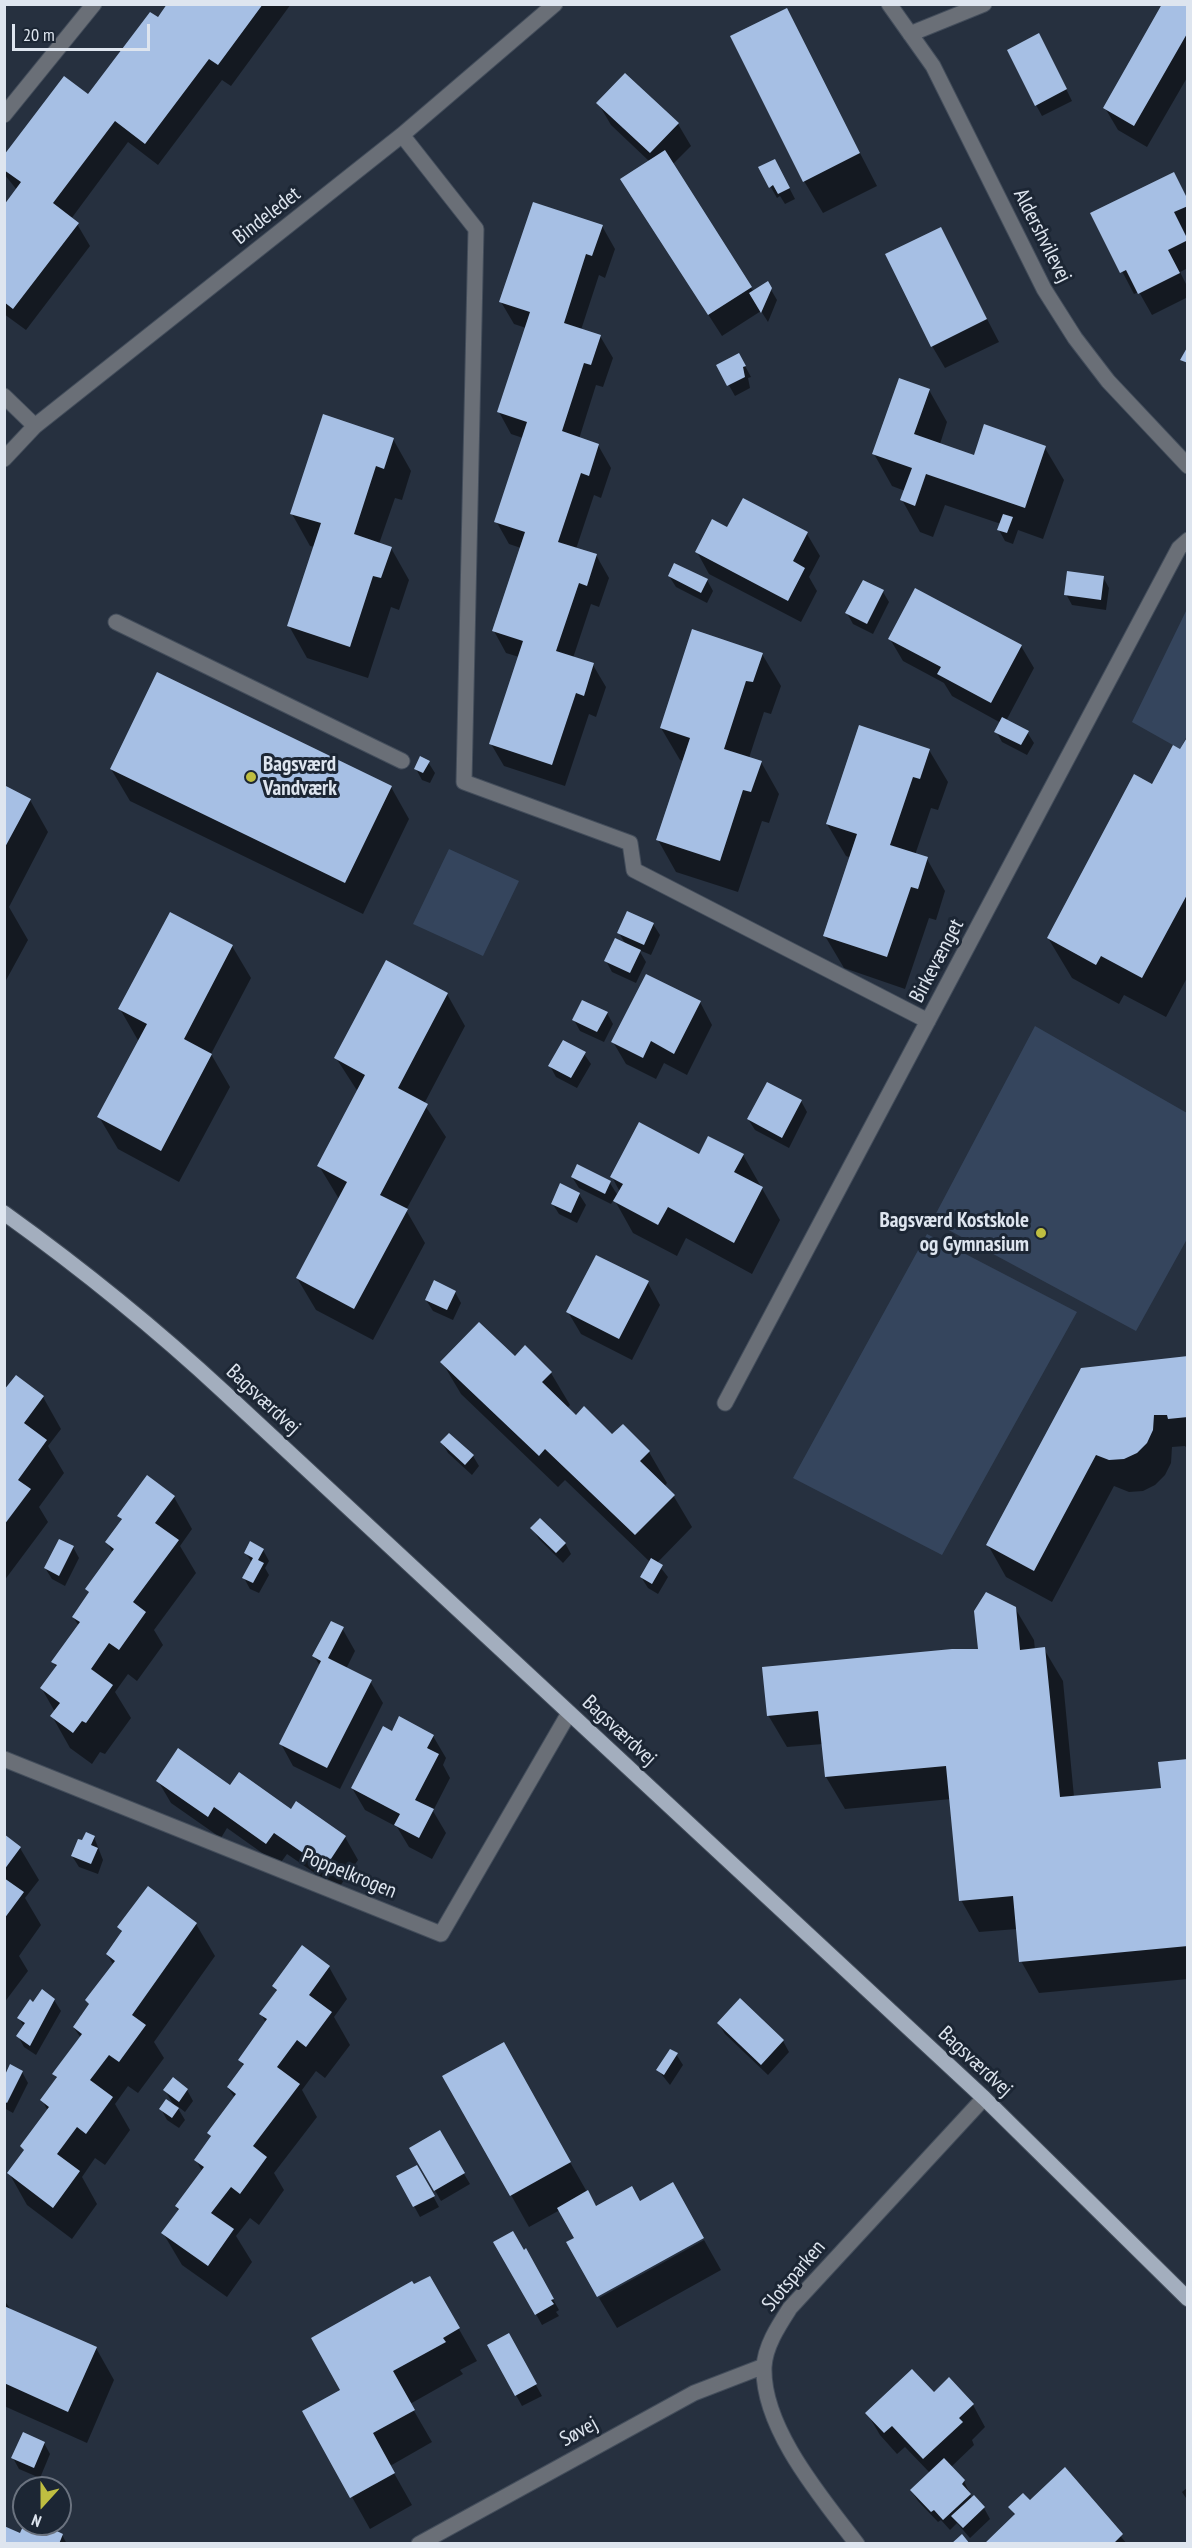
<!DOCTYPE html>
<html>
<head>
<meta charset="utf-8">
<style>
  body { margin:0 }
  #map { position:relative; width:1192px; height:2548px; overflow:hidden; background:#26303f; font-family:"PT Sans Narrow",sans-serif }
  canvas { display:block }
  .frame { position:absolute; inset:0; border:6px solid #dee5ef; pointer-events:none }
  .north { position:absolute; left:12px; top:2476px; width:60px; height:60px; box-sizing:border-box; background:#1c2634; border:2px solid #6a727f; border-radius:50%; rotate:201deg; font-size:16px; font-weight:700; line-height:24px; text-align:center; color:#dee5ef }
  .north::after { content:''; display:block; margin:auto; width:21px; height:27px; background:#bfbe41; clip-path:polygon(50% 0,100% 100%,50% 72%,0 100%) }
  .scale { position:absolute; left:12px; top:24px; width:138px; height:27px; box-sizing:border-box; border:3px solid #dee5ef; border-top:0; padding-left:8px; font-size:18px; line-height:21px; white-space:nowrap; color:#dee5ef; -webkit-text-stroke:4px #1c2634; paint-order:stroke }
</style>
</head>
<body>
<div id="map">
<canvas width="1192" height="2548"></canvas>
<div class="frame"></div>
<div class="north">N</div>
<div class="scale">20 m</div>
</div>
<script>
const context = document.querySelector('canvas').getContext('2d');
context.lineJoin = 'round';
function paint(path, color) { context.fillStyle = color; context.fill(path, 'evenodd'); }
function stroke(path, color, width, dash) { context.strokeStyle = color; context.lineWidth = width; context.lineCap = dash ? 'butt' : 'round'; context.setLineDash(dash || []); context.stroke(path); }
function label(font, color, halo, rows, align = 'center') {
  context.font = font + ' "PT Sans Narrow",sans-serif'; context.lineWidth = 6; context.setLineDash([]); context.textBaseline = 'middle'; context.strokeStyle = halo; context.fillStyle = color; for (const [text, x, y, turn = 0] of rows) {
    context.save(); context.translate(x, y); context.rotate((+turn || 0) * Math.PI / 180); context.textAlign = isNaN(turn) ? turn : align; if (halo) context.strokeText(text, 0, 0); context.fillText(text, 0, 0); context.restore();
  }
}
paint(new Path2D(`
  M1187 609V736L1180 749 1132 722Z
  M449 849 519 881 483 956 413 924Z
  M1035 1026 1187 1113V1239L1136 1331 932 1221Z
  M927 1234 1077 1312 942 1555 793 1478Z`), '#35455d');
paint(new Path2D(`
  M169 4H291L231 86 222 80 158 165 128 142 71 219 77 224 90 246 26 330 4 314V207L17 190 4 174V158L88 96Z
  M1188 4V76L1147 147 1118 130 1105 108Z
  M786 10 877 186 823 213 804 181Z
  M1045 46 1072 101 1042 116 1036 105Z
  M598 103 678 124 691 146 672 165 753 291 767 283 777 300 768 322 761 311 722 336 635 201 650 162 611 125Z
  M760 168 781 172 795 199 785 204 780 196 777 198Z
  M1188 199V268L1180 272 1188 288V297L1152 315 1139 292 1134 294 1092 214Z
  M602 226 615 249 605 278 599 275 581 330 600 336 613 358 603 387 596 385 579 439 598 445 611 468 601 498 594 495 576 549 596 555 609 578 599 607 591 604 573 658 593 665 606 687 596 717 589 714 565 786 504 766 491 744 519 657 506 653 494 631 521 548 509 544 496 521 523 438 511 434 499 412 526 328 514 324 501 302Z
  M940 229 999 342 945 368 932 346Z
  M739 355 751 377 748 378 750 388 735 396 718 366Z
  M929 390 947 422 940 444 975 457 1045 448 1064 480 1043 539 1018 530 1013 544 1005 541 999 530 1001 524 945 505 933 537 920 532 902 500 905 491 892 486 874 454Z
  M393 439 411 471 402 500 395 498 379 544 391 548 409 580 399 610 391 607 368 678 307 658 289 626 315 547 310 546 292 514Z
  M728 529 807 534 820 556 809 577 817 591 801 622 709 574 697 552Z
  M669 576 707 580 713 591 707 603 676 587Z
  M1103 577 1109 588 1106 610 1072 605 1066 594Z
  M883 592 889 602 873 634 853 624 847 613Z
  M890 639 1021 646 1034 668 1006 721 1027 732 1034 743 1027 755 1002 742 996 731 1001 723 952 696 944 683 903 661Z
  M762 654 781 686 771 714 764 712 749 758 761 762 779 794 769 823 762 821 738 892 676 872 658 840 684 761 680 760 661 728Z
  M1188 739V976L1166 1017 1124 995 1119 1004 1072 978 1048 938Z
  M929 750 948 782 938 810 931 808 915 855 927 859 945 891 936 920 929 918 905 989 844 968 825 936 851 858 846 856 827 824Z
  M428 762 435 773 430 783 422 780 416 769Z
  M111 769 391 787 409 819 363 914 130 801Z
  M4 787 30 800 48 832 9 907 28 940 4 984Z
  M170 914 232 946 251 978 211 1054 230 1087 179 1182 118 1149 99 1117 139 1042 120 1009Z
  M653 924 660 935 651 955 639 950 646 962 636 983 612 972 606 961 626 945 619 933Z
  M447 994 465 1026 424 1104 446 1137 406 1210 425 1243 373 1340 316 1310 297 1278 339 1199 319 1166 358 1092 336 1058Z
  M700 1002 712 1025 687 1075 664 1063 656 1079 626 1064 613 1042Z
  M607 1013 613 1024 604 1042 580 1031 574 1020Z
  M584 1054 591 1064 577 1088 556 1077 550 1066Z
  M801 1101 807 1112 789 1148 755 1130 748 1119Z
  M743 1155 780 1220 752 1274 686 1238 677 1256 633 1233 614 1199 611 1204 579 1188 572 1177 610 1183 618 1196 620 1192 612 1177 699 1156Z
  M579 1194 586 1205 577 1223 559 1214 552 1203Z
  M648 1283 660 1305 632 1360 581 1334 568 1312Z
  M455 1292 461 1303 453 1320 433 1311 426 1300Z
  M525 1347 551 1373 570 1405 567 1408 576 1417 612 1437 649 1452 667 1483 664 1487 673 1495 692 1527 657 1563 668 1577 658 1594 648 1588 641 1577 650 1562 565 1480 558 1487 461 1394 442 1362 515 1358Z
  M1188 1358V1450L1185 1446 1172 1447 1171 1463 1165 1475 1155 1485 1143 1491 1129 1492 1114 1486 1052 1602 1006 1577 988 1545Z
  M4 1393 43 1397 61 1429 48 1446 64 1473 39 1507 48 1522 4 1581Z
  M442 1443 473 1456 479 1466 472 1475 448 1453Z
  M174 1497 192 1529 180 1546 196 1573 154 1630 163 1645 137 1681 128 1674 115 1692 131 1718 105 1754 100 1752 92 1764 70 1748 52 1716 55 1712 42 1689 57 1668 53 1662 79 1626 73 1617 90 1594 87 1589 113 1553 107 1542 122 1521 119 1516Z
  M532 1528 565 1543 571 1554 563 1563 539 1539Z
  M73 1547 79 1558 65 1586 52 1579 45 1568Z
  M263 1550 269 1561 265 1568 269 1575 259 1593 250 1589 244 1578 252 1563 246 1553Z
  M1015 1608 1034 1640 1035 1650 1044 1649 1063 1681 1074 1797 1162 1789 1188 1760V1979L1039 1993 1021 1961 1017 1929 979 1932 961 1900 951 1799 845 1809 826 1777 823 1744 787 1747 768 1715 980 1650Z
  M342 1628 355 1651 346 1669 370 1681 383 1703 340 1789 293 1766 281 1744 320 1666 314 1656Z
  M392 1733 433 1736 446 1758 443 1765 450 1778 433 1811 446 1833 432 1859 409 1847 397 1827 365 1810 352 1788Z
  M158 1781 231 1787 291 1811 296 1803 345 1837 358 1860 338 1889 287 1854 279 1865 227 1828 221 1838 171 1803Z
  M4 1836 20 1848 39 1880 25 1898 41 1925 19 1956 28 1971 4 2003Z
  M94 1837 103 1860 98 1874 79 1867 72 1856Z
  M148 1888 196 1924 215 1956 154 2042 164 2058 138 2093 128 2086 115 2104 130 2130 105 2165 95 2158 82 2177 97 2204 72 2239 27 2205 9 2173 25 2152 21 2146 48 2111 42 2100 57 2079 54 2074 81 2038 74 2028 90 2006 87 2000 113 1964 107 1954 122 1933 119 1927Z
  M329 1967 347 1999 334 2017 350 2045 325 2078 316 2071 302 2090 317 2117 274 2173 284 2190 259 2225 250 2218 236 2236 252 2262 227 2297 182 2265 163 2233 179 2211 176 2207 202 2171 196 2160 211 2138 209 2133 235 2098 228 2088 244 2067 240 2060 266 2023 261 2014 277 1992 273 1986Z
  M54 2000 61 2011 36 2055 24 2047 18 2036 24 2027 19 2018 34 2004Z
  M718 2023 783 2041 789 2052 768 2075 725 2034Z
  M676 2054 683 2065 670 2085 658 2070Z
  M22 2072 28 2083 13 2113 4 2108V2080Z
  M521 2076 587 2192 576 2239 560 2210 529 2227 511 2195Z
  M165 2090H187L193 2101 185 2112 176 2105 185 2120 179 2128 167 2120 161 2109 174 2106Z
  M439 2132 470 2184 441 2201 411 2148Z
  M417 2167 439 2207 420 2217 398 2177Z
  M704 2240 721 2270 617 2328 599 2298Z
  M496 2242 526 2251 559 2310 556 2312 559 2316 542 2325Z
  M430 2278 477 2361 460 2370 463 2374 410 2404 432 2442 390 2466 412 2505 370 2529 304 2412 342 2391 414 2286Z
  M4 2300 11 2310 96 2348 114 2380 87 2443 4 2406Z
  M508 2335 542 2396 522 2406 489 2346Z
  M934 2394 973 2405 985 2427 972 2440 974 2445 951 2467 964 2481 972 2499 984 2508 990 2519 970 2538 957 2523 950 2530 941 2520 938 2522 918 2501 911 2490 930 2473 905 2447 897 2454 880 2435 867 2413Z
  M44 2443 50 2454 40 2478 19 2469 13 2458Z
  M1065 2469 1127 2544H986L1015 2516 1010 2507 1029 2502Z
  M1188 2487V2501L1182 2492Z
  M26 2524H38L62 2535 67 2544H4L21 2535Z`), '#0007');
paint(new Path2D(`
  M167 4H263L218 65 209 59 145 144 115 121 53 203 79 223 13 309 4 302V205L21 182 4 170V155L64 76 88 94 150 12 158 17Z
  M1162 4H1188V32L1134 126 1103 108Z
  M787 8 860 153 803 182 730 36Z
  M1039 33 1067 89 1035 106 1007 50Z
  M625 73 679 123 650 153 596 103Z
  M665 150 752 287 708 315 620 179Z
  M775 159 790 188 778 194 773 185 769 188 758 167Z
  M1174 172 1188 200V206L1174 212 1188 240 1168 250 1180 273 1138 294 1126 270 1120 273 1090 213Z
  M533 202 603 225 592 256 586 254 564 323 601 335 591 365 584 363 562 431 599 444 589 476 581 473 558 542 597 554 587 586 579 583 556 651 594 663 584 696 576 693 552 765 489 744 523 641 492 631 525 532 494 522 527 422 497 412 530 312 499 302Z
  M941 227 987 319 931 347 885 254Z
  M768 281 772 288 761 313 749 293Z
  M1188 346V363L1180 360Z
  M739 353 746 366 743 367 745 377 727 386 716 365Z
  M899 378 930 389 914 434 974 455 984 424 1046 446 1025 508 926 474 915 506 900 500 912 468 872 454Z
  M323 414 394 438 384 469 376 466 354 534 392 547 381 578 373 576 350 647 287 626 321 523 290 514Z
  M743 498 808 532 793 561 805 568 788 601 695 552 712 519 727 527Z
  M1003 514 1013 517 1007 533 997 530Z
  M674 563 708 579 701 593 668 576Z
  M1067 571 1104 576 1101 600 1064 595Z
  M863 580 884 590 867 624 845 613Z
  M915 588 1022 645 991 703 937 674 941 667 888 639Z
  M692 629 763 653 753 682 746 681 724 749 762 761 751 792 743 790 720 861 656 840 690 738 660 728Z
  M157 672 392 786 345 883 110 769Z
  M1002 717 1029 731 1021 745 994 732Z
  M859 725 930 749 920 779 913 777 890 845 928 857 918 889 911 887 887 957 823 936 857 834 826 824Z
  M1188 736V893L1142 978 1101 956 1096 965 1047 938 1134 774 1152 784 1173 745 1180 749Z
  M420 756 430 761 423 773 414 769Z
  M4 785 31 799 4 849Z
  M627 911 654 923 644 945 617 933Z
  M170 912 233 945 184 1039 212 1054 161 1151 97 1117 147 1024 118 1009Z
  M615 938 641 950 630 973 604 961Z
  M386 960 448 993 398 1088 428 1104 380 1195 408 1209 354 1309 296 1278 347 1182 317 1166 365 1075 334 1058Z
  M646 974 701 1001 674 1054 651 1041 643 1058 611 1042Z
  M582 1000 608 1012 597 1032 572 1020Z
  M563 1040 586 1052 571 1078 548 1066Z
  M767 1082 802 1100 782 1138 747 1119Z
  M639 1122 699 1154 708 1136 744 1154 734 1172 763 1187 734 1243 668 1207 658 1225 613 1201 623 1184 610 1177Z
  M577 1164 611 1181 605 1194 571 1177Z
  M560 1183 580 1193 571 1213 551 1204Z
  M596 1255 649 1281 619 1339 566 1312Z
  M434 1280 456 1291 447 1310 425 1300Z
  M479 1322 515 1356 525 1345 552 1372 542 1382 576 1415 584 1406 612 1434 623 1424 650 1451 640 1461 675 1495 635 1535 545 1449 539 1456 440 1362Z
  M1188 1356V1417L1168 1419 1167 1415H1154L1153 1430 1147 1443 1137 1453 1124 1459 1109 1460 1096 1455 1034 1571 986 1545 1081 1368Z
  M16 1375 44 1396 24 1423 47 1440 18 1480 31 1489 4 1525V1390Z
  M449 1433 474 1455 465 1465 440 1442Z
  M147 1475 175 1496 155 1523 179 1540 133 1602 146 1612 119 1650 109 1643 91 1669 113 1685 86 1723 82 1721 73 1733 50 1716 60 1703 40 1688 57 1665 51 1662 80 1622 72 1617 89 1592 85 1589 114 1549 105 1542 122 1519 117 1516Z
  M540 1518 566 1543 556 1553 530 1528Z
  M59 1539 74 1546 59 1576 44 1568Z
  M250 1541 264 1549 258 1560 264 1563 253 1583 242 1578 253 1558 244 1553Z
  M651 1558 663 1565 652 1584 640 1577Z
  M986 1592 1016 1607 1020 1650 1045 1647 1060 1797 1161 1788 1158 1762 1188 1759V1946L1019 1962 1013 1896 959 1901 946 1766 825 1777 818 1711 767 1716 762 1667 952 1649H978L974 1611Z
  M331 1621 344 1627 328 1658 372 1680 327 1768 279 1744 321 1661 312 1656Z
  M399 1716 434 1735 427 1748 439 1754 415 1800 434 1809 419 1838 394 1825 400 1814 351 1788 383 1726 392 1731Z
  M178 1748 230 1785 239 1772 291 1809 296 1801 346 1836 325 1868 274 1833 266 1844 214 1807 208 1817 156 1781Z
  M86 1832 95 1836 91 1845 98 1848 91 1864 71 1856 78 1839 82 1840Z
  M4 1834 21 1847 4 1870Z
  M4 1878 24 1892 4 1919Z
  M148 1886 197 1923 132 2015 146 2025 119 2062 109 2055 90 2080 113 2097 86 2134 77 2127 57 2154 80 2171 53 2208 7 2173 24 2150 20 2146 49 2107 40 2100 57 2077 52 2074 82 2034 73 2027 89 2004 85 2000 115 1961 106 1954 122 1931 117 1927Z
  M302 1945 330 1966 309 1995 332 2012 306 2047 297 2040 277 2067 300 2084 253 2146 267 2157 240 2194 231 2187 211 2213 234 2229 208 2266 161 2233 179 2209 175 2206 204 2167 194 2160 211 2136 207 2133 236 2094 227 2087 244 2064 238 2060 267 2019 259 2014 277 1990 272 1986Z
  M42 1989 55 1999 30 2046 16 2036 25 2023 17 2018 30 1999 33 2002Z
  M740 1998 784 2040 761 2065 717 2023Z
  M504 2042 571 2162 510 2196 442 2076Z
  M670 2049 678 2053 664 2075 656 2070Z
  M10 2064 23 2071 7 2103 4 2101V2077Z
  M173 2077 188 2089 179 2102 163 2090Z
  M166 2099 179 2108 172 2118 159 2109Z
  M440 2130 465 2173 434 2191 409 2148Z
  M417 2165 435 2196 413 2207 396 2176Z
  M673 2182 704 2238 597 2297 566 2242 574 2238 557 2208 588 2190 596 2206 632 2186 640 2201Z
  M513 2231 524 2250 526 2248 554 2299 551 2300 554 2304 535 2315 493 2242Z
  M430 2276 460 2328 443 2338 446 2342 393 2371 415 2410 373 2433 395 2473 350 2498 302 2411 340 2390 311 2338 412 2281 414 2284Z
  M4 2306 97 2347 68 2412 4 2383Z
  M509 2333 537 2384 515 2396 487 2345Z
  M912 2369 934 2392 949 2377 974 2404 959 2418 963 2422 923 2459 892 2426 884 2433 865 2413Z
  M23 2432 45 2442 34 2468 11 2458Z
  M944 2458 965 2480 962 2484 971 2494 943 2520 934 2510 931 2512 910 2490Z
  M1065 2467 1123 2534 1113 2544H984L1015 2514 1008 2507 1023 2493 1030 2500Z
  M974 2495 985 2507 963 2528 951 2516Z
  M24 2524H42L63 2534 59 2544H4V2526L20 2533Z
  M962 2534 970 2544H951Z`), '#a6bfe4');
const minor = new Path2D(`
  M889 4 933 66 1044 289 1075 338 1108 381 1188 466
  M910 34 984 4
  M4 115 94 4
  M402 135 476 229 464 782 630 843 634 870 928 1021
  M4 396 35 426
  M4 459 35 426 402 135 555 4
  M116 622 402 761
  M725 1403 1179 548 1188 540
  M4 1759 441 1934 569 1713
  M419 2544 694 2393 764 2366
  M857 2544C822 2498 762 2428 764 2367 765 2346 779 2325 790 2308L984 2098`);
const major = new Path2D(`
  M4 1213C82 1269 155 1328 225 1393L984 2098 1188 2299`);
stroke(minor, '#434d5b', 17);
stroke(major, '#434d5b', 17);
stroke(minor, '#6a6f77', 15);
stroke(major, '#a3aebe', 15);
for (const [x, y, r, color] of [
  [251,777,6,"#bfbe41"],
  [1041,1233,6,"#bfbe41"]
]) { const dot = new Path2D(); dot.arc(x, y, r, 0, 2 * Math.PI); context.fillStyle = color; context.fill(dot); stroke(dot, '#1c2634', 2); }
label('21px', '#dee5ef', '#1c2634', [
  ["Bindeledet",267,216,-38],
  ["Aldershvilevej",1042,236,63],
  ["Birkevænget",937,961,-62],
  ["Bagsværdvej",263,1400,43],
  ["Bagsværdvej",619,1731,43],
  ["Poppelkrogen",349,1874,22],
  ["Bagsværdvej",975,2062,43],
  ["Slotsparken",794,2276,-50],
  ["Søvej",579,2432,-29]
]);
label('bold 21px', '#dee5ef', '#1c2634', [
  ["Bagsværd",263,765],
  ["Vandværk",263,789],
  ["Bagsværd Kostskole",1029,1221,"right"],
  ["og Gymnasium",1029,1245,"right"]
], 'left');
</script>
</body>
</html>
